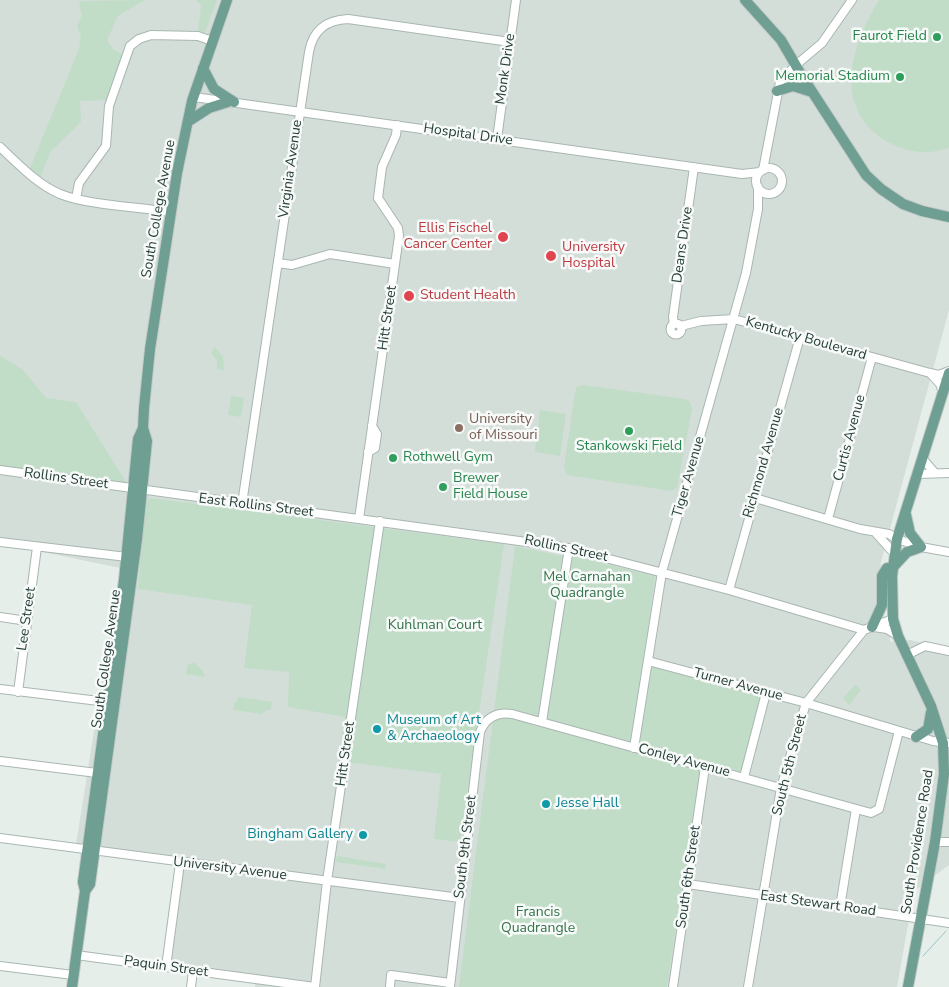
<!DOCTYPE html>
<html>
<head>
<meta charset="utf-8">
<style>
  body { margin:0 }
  canvas { display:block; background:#e6eeea }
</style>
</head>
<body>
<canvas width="949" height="987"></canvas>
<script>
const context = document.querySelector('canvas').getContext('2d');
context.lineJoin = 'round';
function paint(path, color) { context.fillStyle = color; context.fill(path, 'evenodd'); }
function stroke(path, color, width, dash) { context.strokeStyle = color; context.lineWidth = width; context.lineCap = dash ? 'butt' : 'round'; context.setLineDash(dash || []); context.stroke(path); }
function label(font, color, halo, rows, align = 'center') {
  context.font = font + ' "Nunito Sans",sans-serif'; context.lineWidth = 5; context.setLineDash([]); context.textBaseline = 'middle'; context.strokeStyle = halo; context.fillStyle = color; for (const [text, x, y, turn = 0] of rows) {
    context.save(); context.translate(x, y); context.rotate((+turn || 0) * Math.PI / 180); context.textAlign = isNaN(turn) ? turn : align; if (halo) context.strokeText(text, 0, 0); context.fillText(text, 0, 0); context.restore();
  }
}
paint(new Path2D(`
  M0 0H949V310L881 562 878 587V602L891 642 911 640 949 650V865L914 891 897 987H255L256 979 166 967 182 863 76 844 120 568 33 550 0 546Z`), '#d4ded9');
paint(new Path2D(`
  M145 0 118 16 107 40 114 50 123 55 107 100 80 101 81 122 51 151 40 177 30 168 81 44 79 43 81 37 77 26 82 16 79 4 81 1Z
  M196 0H217L205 32 198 31 201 5Z
  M879 0H949V148C929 155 908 153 890 143 831 111 850 47 879 0Z
  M214 347 223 356 224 370 217 369V360L211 354Z
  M0 356 22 369 46 398 76 402 126 482 119 483 0 466Z
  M584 385 685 399 690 402 692 409 677 488 671 491 567 475 564 467 575 392 577 387Z
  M231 396 244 398 241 417 228 415Z
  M540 410 566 414 560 456 535 452Z
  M151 498 504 544 460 842 434 839 441 774 338 761 345 717 288 707 289 672 244 668 252 605 138 589 145 501Z
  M515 546 567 557 568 555 573 556 655 576 643 664 762 697 742 772 701 761 667 987H459Z
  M195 663 202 670 205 677 186 674 188 664Z
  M855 685 861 690 849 705 843 698Z
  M238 697 272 702 271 709 263 712V714L233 710 234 702H237Z
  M337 856 386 864 385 869 336 862Z`), '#c1ddc8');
stroke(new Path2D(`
  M923 956 946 931`), '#93c5ce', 1);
const minor = new Path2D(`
  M194 97 742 174 760 172
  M497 139 516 0
  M0 147C18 164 37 184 60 194 87 205 140 207 170 212
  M756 181a13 13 0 1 1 26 0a13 13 0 1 1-26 0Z
  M763 170 780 82 796 65 822 43 852 0
  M76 199 79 183 106 146 109 106 130 46 139 39 151 35 198 36 212 41
  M278 263 292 265 330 254 395 264
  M670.5 329a5.5 5.5 0 1 1 11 0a5.5 5.5 0 1 1-11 0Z
  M674 324 673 317 694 167
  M681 326 701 321 734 319 930 373 939 375 949 371
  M930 373 940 384 943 392
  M368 452 375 448 377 434 372 426
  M922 458 935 473
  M0 470 563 547 729 590 864 630
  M918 474 949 473
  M755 498 860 529 889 534 897 539 921 547 949 552
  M242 504 309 52C313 30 326 20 348 19L510 42
  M359 519 399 236 398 228 378 198 382 167 396 135 397 125
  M828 519 872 357
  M875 532 891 550
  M0 542 127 557
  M729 590 800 337
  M0 617 27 621
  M874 627 887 629 898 636
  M907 655 925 646 949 651
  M648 661 806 703 933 741 949 743
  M0 689 107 702
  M18 692 37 547
  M542 722 569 548
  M634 748 662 572 746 273 758 209V187
  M0 761 97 773
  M744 777 766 693
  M0 838 460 898
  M935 842H949
  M688 884 949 923
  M840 907 856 809
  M76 955 315 987
  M0 966 73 975
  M166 967 180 863
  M191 987 193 971
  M315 987 327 881 380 521
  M390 987 391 975 450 983
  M450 987 480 732C486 717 497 712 512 714L871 813 879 809 899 731
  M673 987 705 767
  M748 987 781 788 806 703 864 630 893 619`);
const major = new Path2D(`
  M745 0 781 40 802 76 866 175 881 189 903 204 922 211 949 217
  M203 68 214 89 234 102
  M777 91 793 86 812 92
  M189 121 209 108 228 102
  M906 515 910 533 921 547
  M894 566 907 552 921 547
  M872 627 882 605V576L887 568
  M916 737 928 729 931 712
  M85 891 90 884 137 539 147 441 143 428 144 408 150 349 177 173 192 101 227 0
  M72 987 85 891 83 882 124 580 138 439 143 428
  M908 987 935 842 944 774 943 743 931 706 898 636 893 619 892 576 897 539 949 373`);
stroke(minor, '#a9b6b1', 10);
stroke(major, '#c2c9c7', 12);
stroke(minor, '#fff', 8);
stroke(major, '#6e9f92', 10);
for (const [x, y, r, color] of [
  [937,37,5,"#2e9e5b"],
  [900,77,5,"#2e9e5b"],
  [503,237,6,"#e0444e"],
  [551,256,6,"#e0444e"],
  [409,296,6,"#e0444e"],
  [459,428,5,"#8d6e63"],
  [629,431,5,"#2e9e5b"],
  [393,458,5,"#2e9e5b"],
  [443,487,5,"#2e9e5b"],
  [377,729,5,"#0f9aa8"],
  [546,804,5,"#0f9aa8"],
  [363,835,5,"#0f9aa8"]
]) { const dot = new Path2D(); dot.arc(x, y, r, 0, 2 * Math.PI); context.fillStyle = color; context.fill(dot); stroke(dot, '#f7faf8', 2); }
label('14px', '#27864d', '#f7faf8', [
  ["Faurot Field",927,37],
  ["Memorial Stadium",890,77],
  ["Stankowski Field",629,447,"center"],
  ["Rothwell Gym",403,458,"left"],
  ["Brewer",453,479,"left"],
  ["Field House",453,495,"left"]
], 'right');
label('14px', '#263f38', '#f7faf8', [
  ["Monk Drive",506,69,-82],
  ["Hospital Drive",468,135,8],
  ["Virginia Avenue",291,169,-82],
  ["South College Avenue",159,209,-80],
  ["Deans Drive",683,245,-82],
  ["Hitt Street",388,318,-82],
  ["Kentucky Boulevard",806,339,16],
  ["Curtis Avenue",850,438,-75],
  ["Richmond Avenue",764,463,-74],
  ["Tiger Avenue",689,477,-74],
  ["Rollins Street",66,479,8],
  ["East Rollins Street",256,506,7],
  ["Rollins Street",566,549,12],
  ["Lee Street",27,619,-82],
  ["South College Avenue",107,659,-82],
  ["Turner Avenue",738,685,15],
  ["Hitt Street",346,754,-82],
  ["Conley Avenue",684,761,15],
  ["South 5th Street",790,765,-76],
  ["South Providence Road",918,842,-81],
  ["South 9th Street",466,847,-83],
  ["University Avenue",230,869,7],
  ["South 6th Street",689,877,-82],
  ["East Stewart Road",818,904,8],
  ["Paquin Street",166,967,8]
]);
label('14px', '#be3a42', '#f7faf8', [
  ["Ellis Fischel",492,229,"right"],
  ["Cancer Center",492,245,"right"],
  ["University",562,248],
  ["Hospital",562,264],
  ["Student Health",420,296]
], 'left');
label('14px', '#785e54', '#f7faf8', [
  ["University",469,420],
  ["of Missouri",469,436]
], 'left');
label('14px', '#33734b', '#f7faf8', [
  ["Mel Carnahan",587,578],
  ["Quadrangle",587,594],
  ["Kuhlman Court",435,626],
  ["Francis",538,913],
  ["Quadrangle",538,929]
]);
label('14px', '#0d838f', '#f7faf8', [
  ["Museum of Art",387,721],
  ["& Archaeology",387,737],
  ["Jesse Hall",556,804],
  ["Bingham Gallery",353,835,"right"]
], 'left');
</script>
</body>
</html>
